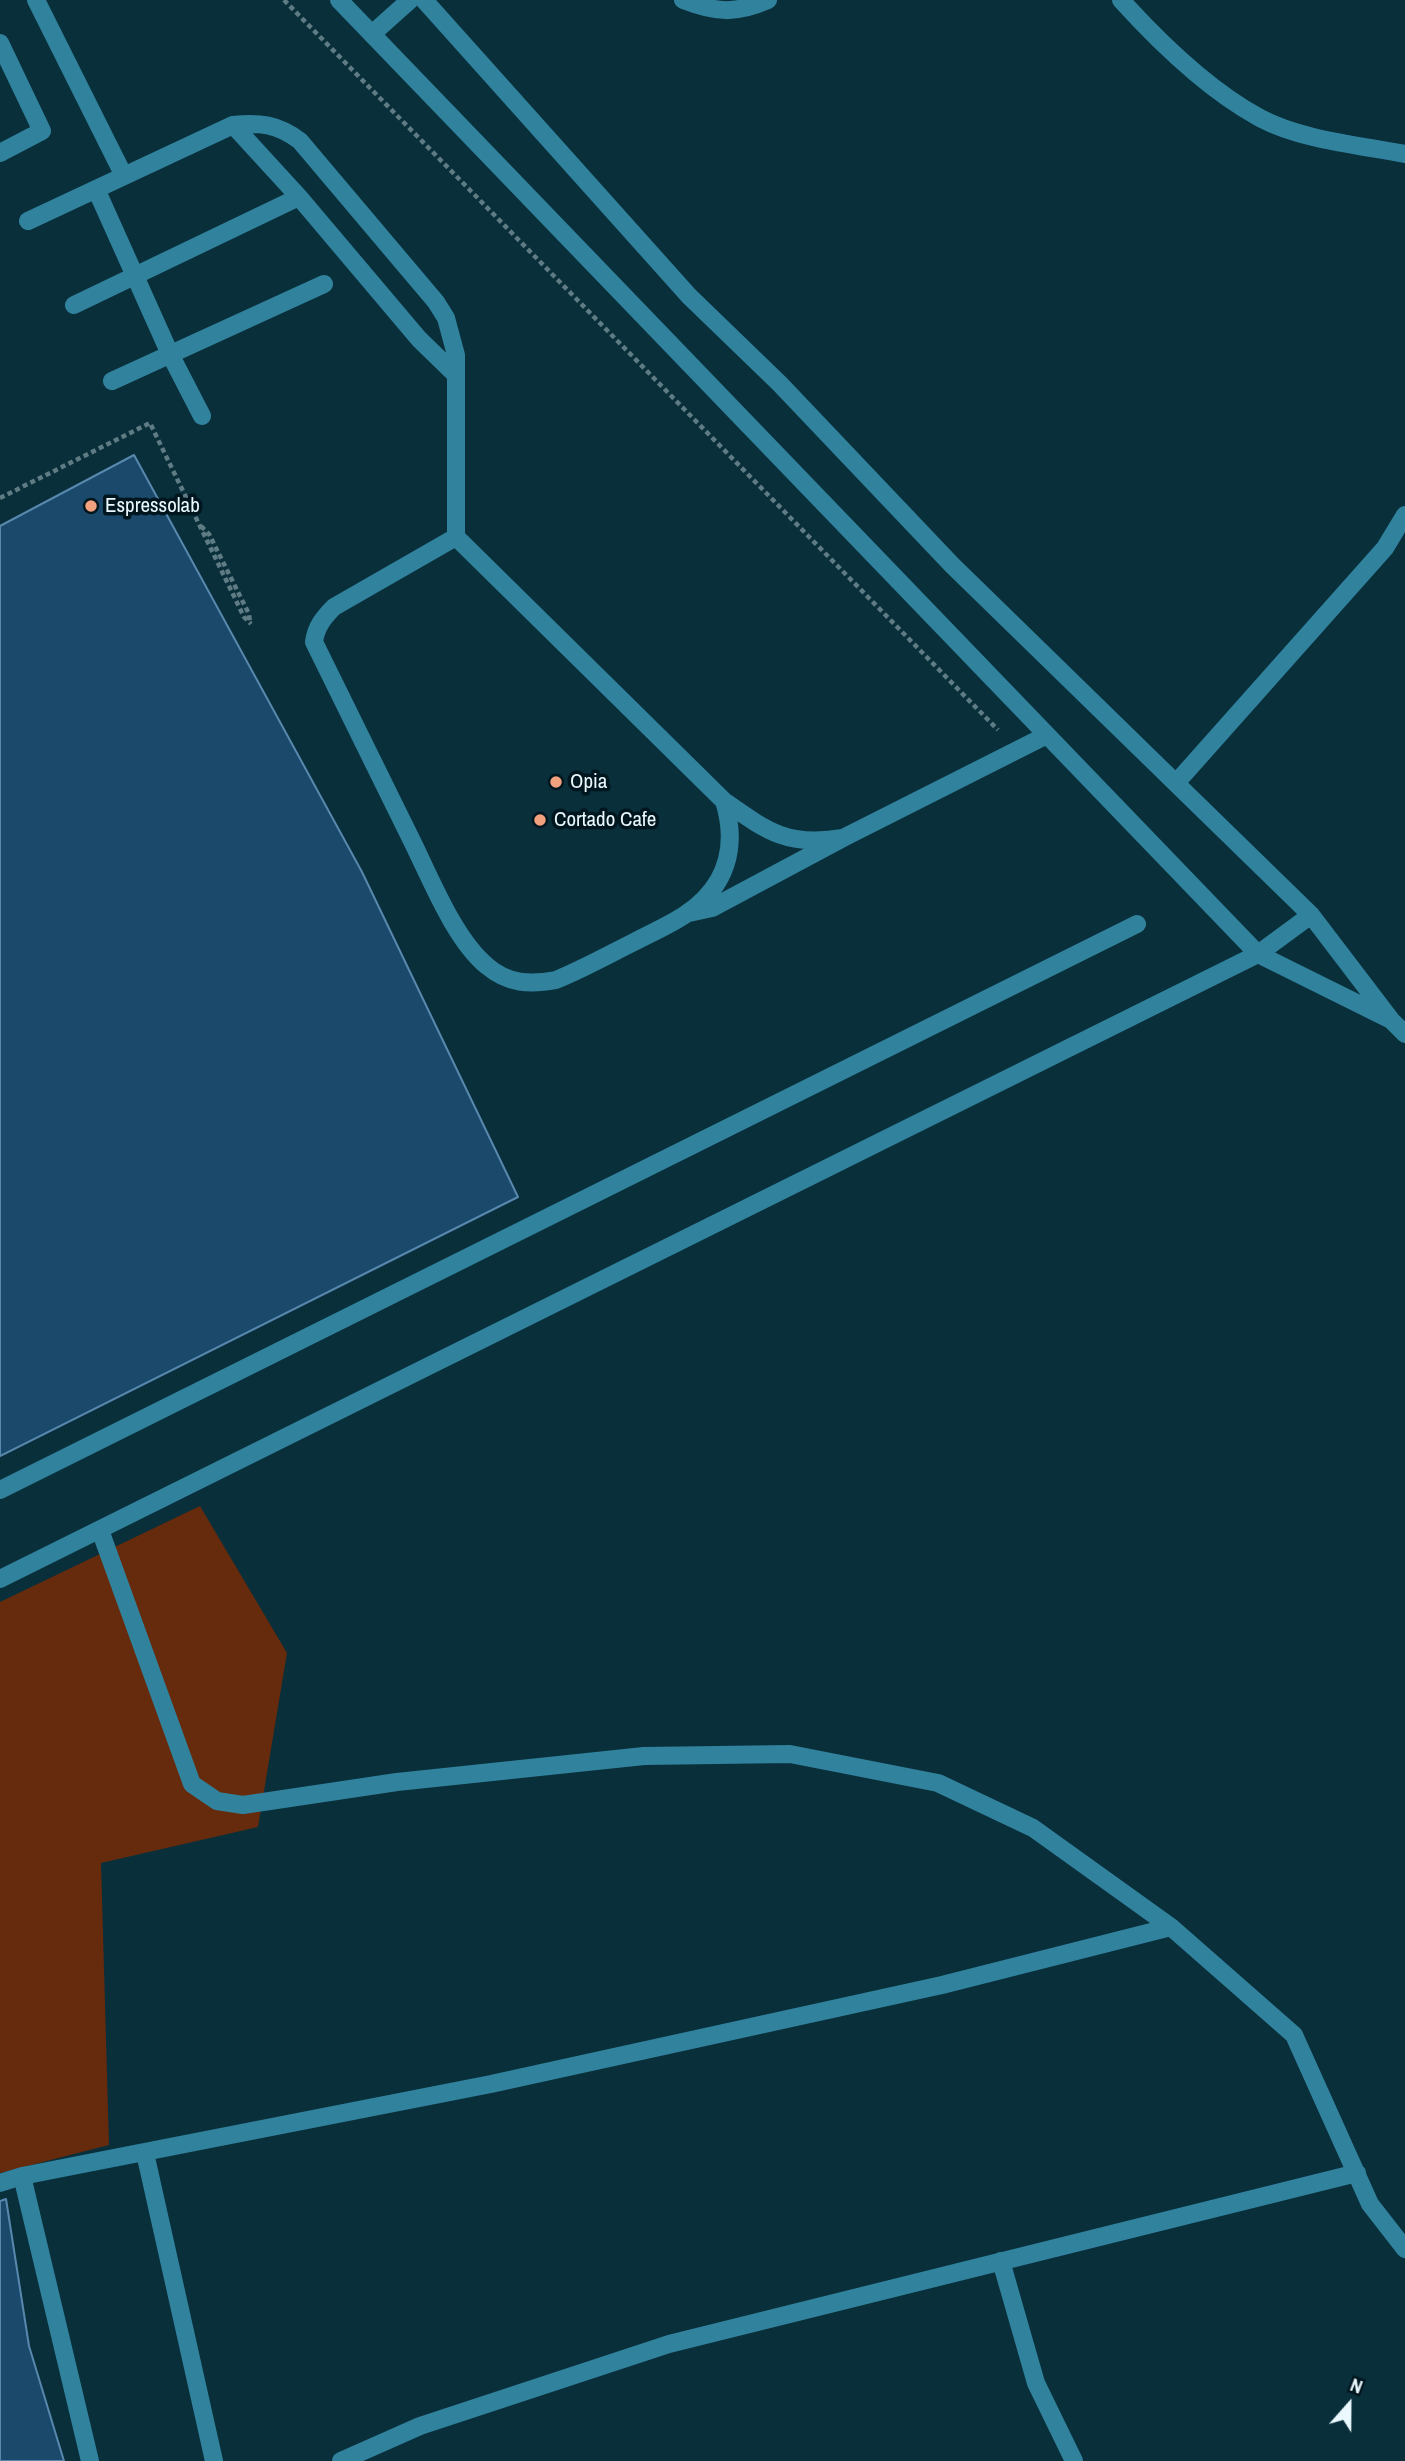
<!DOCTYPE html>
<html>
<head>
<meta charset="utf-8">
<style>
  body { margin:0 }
  #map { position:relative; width:1405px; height:2461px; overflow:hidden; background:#092f3b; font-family:"Archivo Narrow",sans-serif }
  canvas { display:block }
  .north { position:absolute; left:1314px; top:2370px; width:70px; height:70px; -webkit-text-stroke:5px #00161f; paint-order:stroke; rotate:21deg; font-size:19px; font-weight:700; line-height:28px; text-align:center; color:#ebf8fd }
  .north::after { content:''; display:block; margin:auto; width:24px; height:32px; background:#ebf8fd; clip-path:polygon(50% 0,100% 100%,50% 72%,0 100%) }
</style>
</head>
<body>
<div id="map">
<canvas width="1405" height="2461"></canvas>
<div class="north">N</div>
</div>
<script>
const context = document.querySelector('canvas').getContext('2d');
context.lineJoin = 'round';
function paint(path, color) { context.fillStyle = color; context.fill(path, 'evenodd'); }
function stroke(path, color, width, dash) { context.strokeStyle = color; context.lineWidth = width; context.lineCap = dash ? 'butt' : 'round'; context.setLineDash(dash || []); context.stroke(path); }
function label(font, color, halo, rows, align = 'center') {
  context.font = font + ' "Archivo Narrow",sans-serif'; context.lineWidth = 7; context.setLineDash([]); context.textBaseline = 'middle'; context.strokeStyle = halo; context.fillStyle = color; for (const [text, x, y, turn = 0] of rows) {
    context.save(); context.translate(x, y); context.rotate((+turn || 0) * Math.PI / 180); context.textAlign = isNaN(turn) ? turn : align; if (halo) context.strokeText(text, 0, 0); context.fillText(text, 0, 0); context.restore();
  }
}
paint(new Path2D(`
  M200 1506 287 1653 258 1827 101 1863 109 2145 0 2173V1602Z`), '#662a0c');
const building = new Path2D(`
  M134 455 362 872 518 1197 0 1456V526Z
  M6 2199 29 2346 64 2461H0V2201Z`);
paint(building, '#1a496b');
stroke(building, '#5988ae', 2);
stroke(new Path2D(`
  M284 0 998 730
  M0 498 150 423 244 617 251 624
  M201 526 209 534 249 614 250 623`), '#5f7c85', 4.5, [5, 3.5]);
stroke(new Path2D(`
  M36 0 124 176
  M339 0 1258 954 1391 1020
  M424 0 689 296 780 384 952 565 1311 915 1391 1020 1405 1034
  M683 0C716 13 736 14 768 0
  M1121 0C1160 43 1208 90 1260 118 1301 140 1359 145 1405 154
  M372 34 410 0
  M0 43 42 131 0 153
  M233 125 299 197 419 339 455 374
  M96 189 170 354 202 416
  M28 221 233 125C259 122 278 124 300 141L436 302 446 318 456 355V537L724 801C768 832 788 847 843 838
  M74 305 299 197
  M112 381 324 284
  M456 537 334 607C323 618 316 627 314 642 346 708 379 773 411 839 430 877 454 939 487 966 508 984 530 985 556 980 583 969 608 955 634 942 651 933 670 925 686 914 727 886 738 847 724 801
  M1176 783 1385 548 1405 515
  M689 913 712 908 843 838 1047 735
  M0 1490 1137 924
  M100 1530 192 1784 217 1801 243 1805 397 1782 644 1756 790 1754 938 1783 1033 1828 1171 1927 1294 2035 1370 2204 1405 2249
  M0 1579 1258 954 1311 915
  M145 2153 214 2461
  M22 2176 90 2461
  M0 2183 22 2176 491 2084 942 1985 1171 1927
  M1001 2261 1036 2383 1074 2461
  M341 2461 420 2426 669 2344 1357 2173`), '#31829d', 18);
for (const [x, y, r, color] of [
  [91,506,7,"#f2a17e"],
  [556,782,7,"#f2a17e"],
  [540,820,7,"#f2a17e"]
]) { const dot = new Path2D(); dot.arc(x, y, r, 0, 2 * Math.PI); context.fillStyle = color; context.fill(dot); stroke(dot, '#00161f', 2.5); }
label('21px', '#ebf8fd', '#00161f', [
  ["Espressolab",105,506],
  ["Opia",570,782],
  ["Cortado Cafe",554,820]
], 'left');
</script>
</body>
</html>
